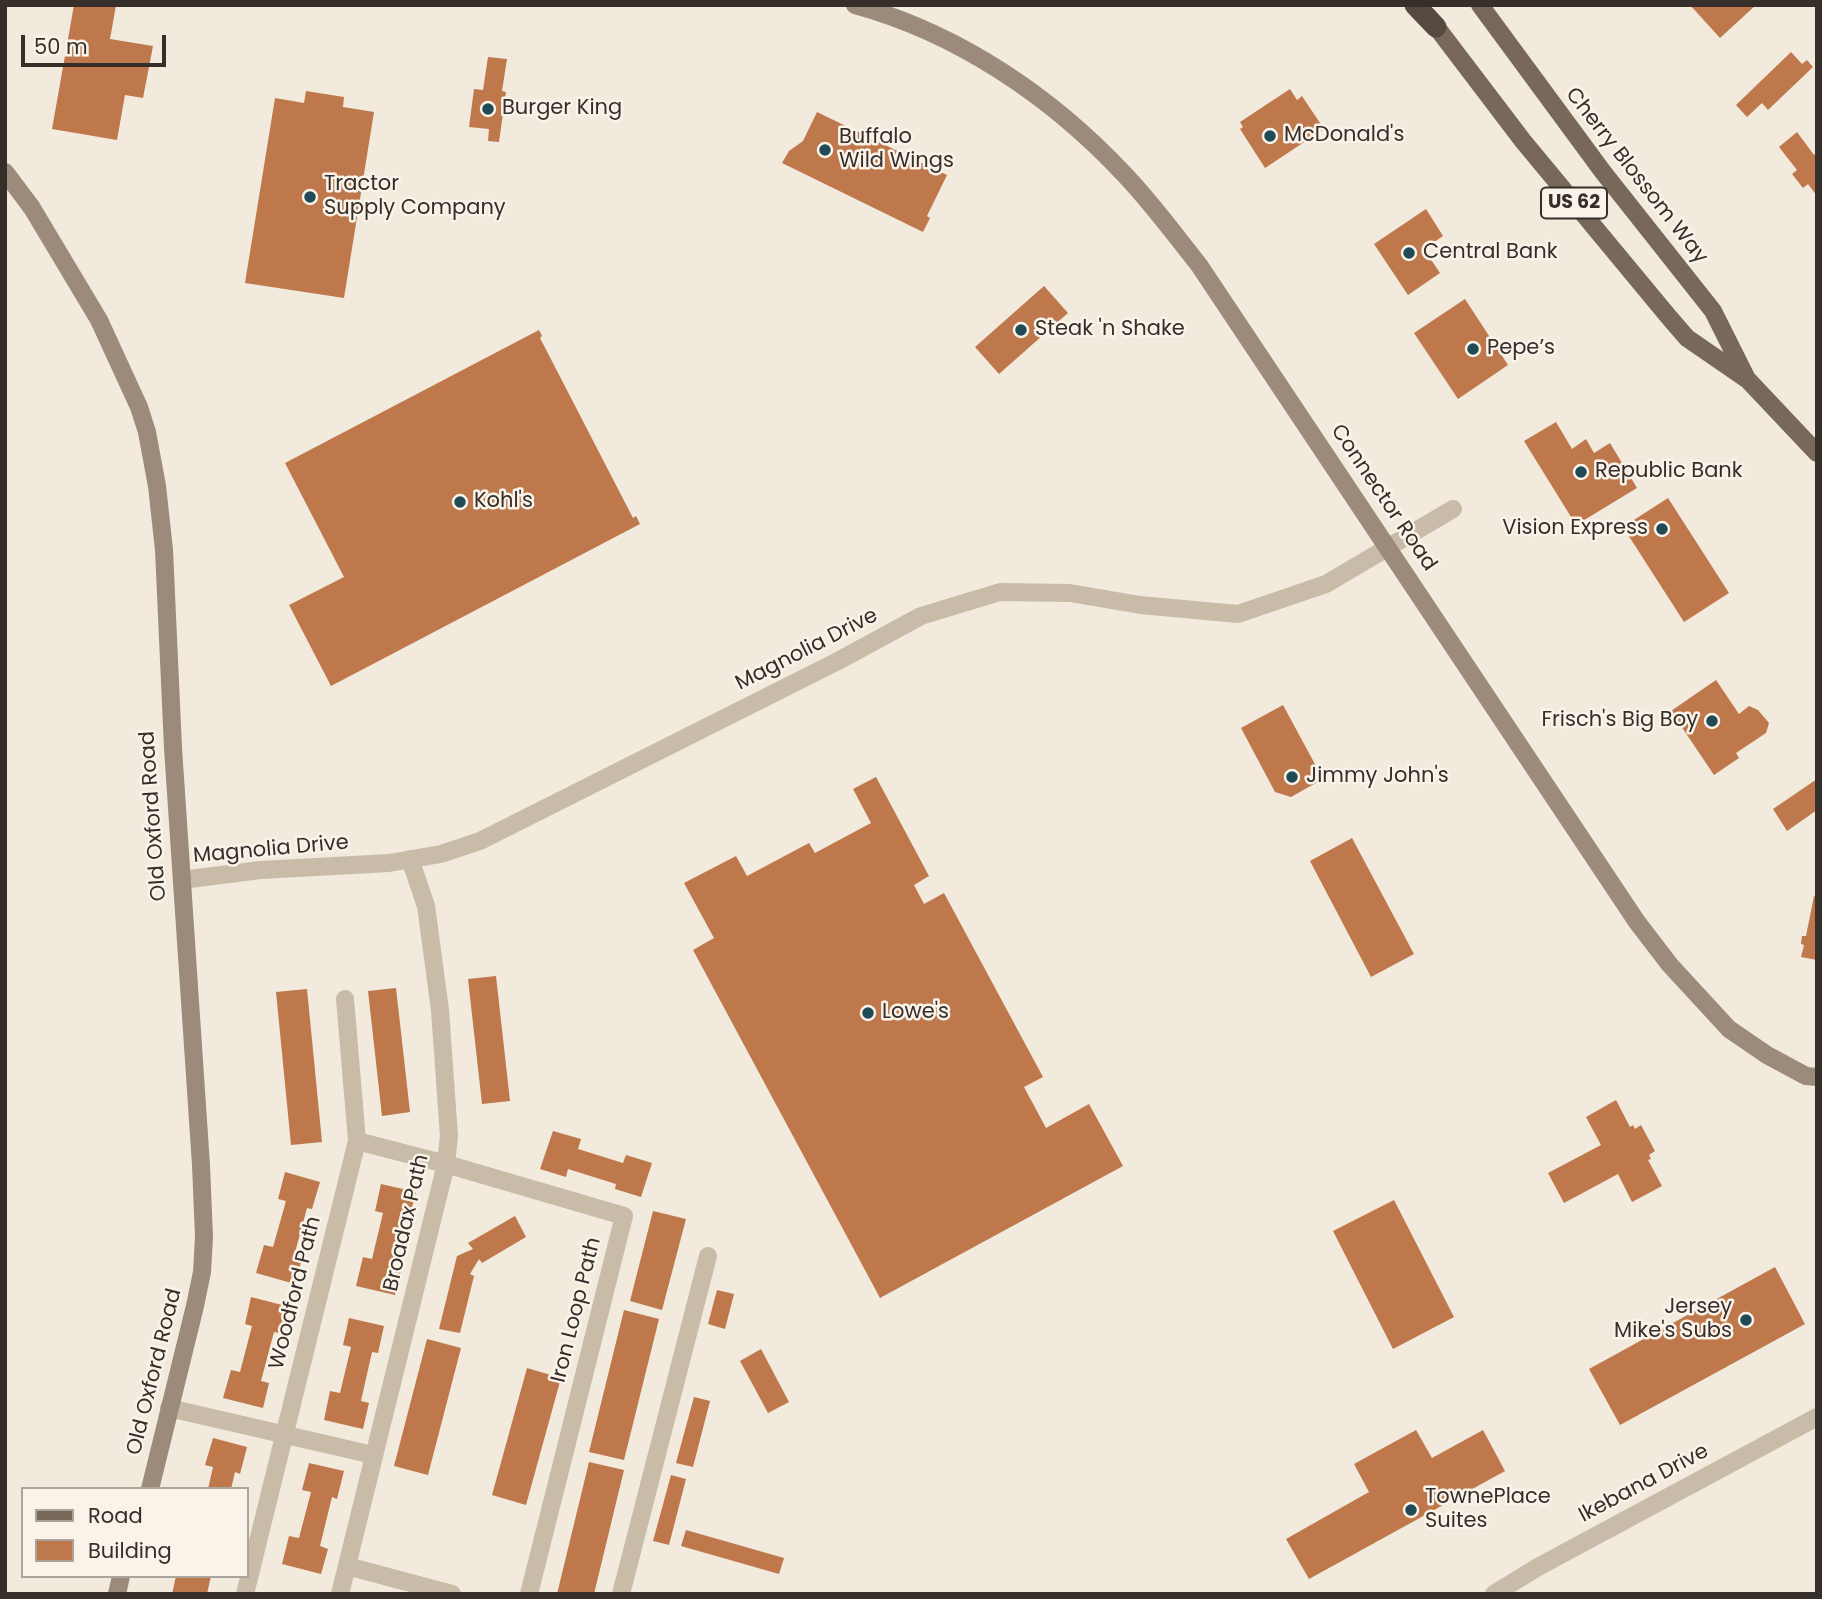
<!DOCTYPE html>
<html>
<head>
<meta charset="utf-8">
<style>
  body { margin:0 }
  #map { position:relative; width:1822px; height:1599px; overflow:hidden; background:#f1eadd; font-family:Poppins,sans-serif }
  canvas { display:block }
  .frame { position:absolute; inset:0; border:7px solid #362e29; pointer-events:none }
  .legend { position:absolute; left:21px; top:1487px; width:228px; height:91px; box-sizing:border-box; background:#f9f3e9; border:2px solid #aba49c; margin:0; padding:9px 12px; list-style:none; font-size:21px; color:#362e29 }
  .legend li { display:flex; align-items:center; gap:14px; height:35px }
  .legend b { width:35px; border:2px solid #aba49c }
  .scale { position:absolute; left:21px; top:35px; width:145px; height:32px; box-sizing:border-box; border:4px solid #362e29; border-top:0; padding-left:9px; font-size:21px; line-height:24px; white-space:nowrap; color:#362e29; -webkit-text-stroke:5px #f9f3e9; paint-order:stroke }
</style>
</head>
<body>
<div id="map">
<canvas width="1822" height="1599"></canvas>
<div class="frame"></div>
<ul class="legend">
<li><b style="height:9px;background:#77685a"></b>Road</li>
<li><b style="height:19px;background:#bf784c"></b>Building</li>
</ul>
<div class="scale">50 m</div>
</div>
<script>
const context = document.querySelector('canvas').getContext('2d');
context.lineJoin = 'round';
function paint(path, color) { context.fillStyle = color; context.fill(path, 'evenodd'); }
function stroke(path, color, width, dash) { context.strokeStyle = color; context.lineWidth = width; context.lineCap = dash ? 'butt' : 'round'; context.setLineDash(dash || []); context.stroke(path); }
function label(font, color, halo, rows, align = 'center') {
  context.font = font + ' Poppins,sans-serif'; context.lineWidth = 5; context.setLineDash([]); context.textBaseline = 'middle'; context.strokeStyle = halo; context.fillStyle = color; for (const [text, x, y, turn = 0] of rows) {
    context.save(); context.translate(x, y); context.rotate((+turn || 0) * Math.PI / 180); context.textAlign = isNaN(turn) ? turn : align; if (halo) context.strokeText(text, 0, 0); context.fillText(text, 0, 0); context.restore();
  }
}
paint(new Path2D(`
  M74 5H116L110 39 153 46 143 98 125 95 117 140 52 129Z
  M1690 5H1756L1720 38Z
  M1791 52 1802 64 1807 60 1813 67 1768 110 1762 103 1747 117 1736 105Z
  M488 57 507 59 502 91 506 92 499 142 488 141 489 129 469 127 474 89 483 90Z
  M1290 89 1297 100 1302 96 1324 129 1265 168 1240 129 1243 127 1240 122Z
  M306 91 344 97 343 107 374 112 344 298 245 283 275 98 304 103Z
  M817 112 947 175 927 216 930 218 923 232 782 163 789 151 803 141Z
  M1797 132 1814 155 1817 152V196L1808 184 1803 188 1792 174 1797 170 1779 147Z
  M1426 209 1443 236 1424 249 1440 273 1408 295 1374 244Z
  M1044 286 1068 313 999 374 975 347Z
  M1465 299 1508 365 1458 399 1414 333Z
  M539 330 542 336 540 338 633 518 636 516 640 524 331 686 289 605 344 577 285 463Z
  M1556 422 1572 449 1586 439 1594 453 1610 443 1637 488 1576 525 1524 441Z
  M1668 498 1729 593 1684 622 1623 527Z
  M1716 680 1739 714 1749 706 1758 710 1769 723 1766 733 1736 753 1739 758 1714 775 1671 711Z
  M1283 705 1323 779 1291 797 1275 792 1241 728Z
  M876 777 929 876 914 885 924 904 944 893 1043 1077 1024 1087 1046 1128 1089 1104 1123 1166 880 1298 693 950 714 938 684 883 736 856 747 876 809 843 815 853 871 823 853 789Z
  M1817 779V810L1787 831 1773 809Z
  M1352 838 1414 954 1371 977 1310 861Z
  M1814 896 1817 897V960L1801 957 1804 945 1801 944 1802 936H1806Z
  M496 976 510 1101 482 1104 468 979Z
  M396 988 410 1112 382 1116 368 991Z
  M307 989 322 1142 291 1145 276 992Z
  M1616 1100 1630 1127 1633 1125 1635 1129 1641 1125 1655 1151 1649 1155 1651 1159 1648 1160 1662 1186 1632 1202 1618 1174 1564 1203 1548 1173 1601 1145 1586 1117Z
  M553 1131 581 1139 578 1149 623 1163 626 1155 652 1163 641 1197 615 1189 616 1184 568 1169 566 1177 540 1169Z
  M285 1172 320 1182 312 1209 307 1208 294 1256 302 1259 295 1284 256 1273 264 1245 273 1247 286 1201 278 1199Z
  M381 1184 416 1192 409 1219 405 1218 393 1268 401 1270 395 1295 356 1286 363 1257 372 1259 383 1213 375 1211Z
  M1394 1200 1454 1317 1393 1349 1333 1231Z
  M653 1211 686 1219 662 1310 630 1301Z
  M515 1216 526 1237 482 1263 479 1259 470 1274 474 1276 460 1333 439 1329 457 1256 473 1249 468 1243Z
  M1775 1267 1805 1324 1620 1425 1589 1369Z
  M717 1290 734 1294 725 1329 708 1324Z
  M251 1297 286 1306 279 1333 274 1332 261 1381 269 1383 263 1408 223 1398 231 1370 240 1372 252 1326 245 1324Z
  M624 1310 659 1319 624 1460 589 1452Z
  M349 1318 384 1326 378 1353 372 1352 361 1401 369 1403 363 1429 324 1420 330 1391 340 1393 351 1347 343 1345Z
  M427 1339 461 1348 428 1475 394 1466Z
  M761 1349 789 1402 768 1413 740 1361Z
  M527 1368 561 1378 526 1505 492 1495Z
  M694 1397 710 1401 693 1467 676 1463Z
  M1416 1430 1432 1458 1483 1430 1505 1471 1309 1579 1286 1539 1369 1492 1354 1464Z
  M213 1438 247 1447 240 1474 235 1472 231 1489H208L213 1467 205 1465Z
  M589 1462 624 1470 594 1594H557Z
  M309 1463 344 1471 337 1499 332 1497 320 1546 328 1549 321 1574 282 1564 289 1536 299 1538 311 1492 302 1490Z
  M671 1475 686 1479 669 1545 653 1541Z
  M686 1530 784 1558 779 1574 681 1546Z
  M176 1576H211L207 1594H172Z`), '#bf784c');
stroke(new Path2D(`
  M182 880 261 870 389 863 441 854 480 841 838 661 921 616 1000 592 1070 593 1140 605 1238 614 1326 584 1453 509
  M357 1141 446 1164 624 1216 529 1594
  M169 1408 373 1455
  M347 1566 452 1594
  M245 1594 357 1141 345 999
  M340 1594 446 1164 449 1136 440 1010 426 906 410 859
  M621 1594 708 1256
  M1494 1594 1538 1567 1817 1417`), '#c8bca9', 18);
stroke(new Path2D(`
  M855 5C958 33 1052 97 1124 174 1151 202 1175 235 1199 265L1637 922 1670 965 1729 1029 1767 1055 1806 1076 1817 1077
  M5 172 32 208 99 320 139 407 147 432 157 486 164 550 173 748 201 1165 204 1237 202 1272 195 1306 150 1489
  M117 1594 121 1576`), '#9c8b7a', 18);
stroke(new Path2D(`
  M1480 5 1603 172 1713 311 1746 377
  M1428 16 1523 141 1668 316 1687 338 1748 380 1817 453`), '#77685a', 18);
stroke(new Path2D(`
  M1415 5 1436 27`), '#564a40', 21);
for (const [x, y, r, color] of [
  [488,109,7,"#204a55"],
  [1270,136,7,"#204a55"],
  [825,150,7,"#204a55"],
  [310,197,7,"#204a55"],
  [1409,253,7,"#204a55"],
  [1021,330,7,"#204a55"],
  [1473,349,7,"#204a55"],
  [1581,472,7,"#204a55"],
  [460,502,7,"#204a55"],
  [1662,529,7,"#204a55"],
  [1712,721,7,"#204a55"],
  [1292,777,7,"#204a55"],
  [868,1013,7,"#204a55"],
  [1746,1320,7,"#204a55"],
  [1411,1510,7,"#204a55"]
]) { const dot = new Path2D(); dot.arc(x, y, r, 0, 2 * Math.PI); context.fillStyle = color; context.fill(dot); stroke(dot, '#f9f3e9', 2.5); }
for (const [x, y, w] of [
  [1574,203,66]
]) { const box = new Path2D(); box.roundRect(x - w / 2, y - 15.5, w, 31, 5); context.fillStyle = '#f9f3e9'; context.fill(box); stroke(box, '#362e29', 2); }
label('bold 19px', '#362e29', null, [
  ["US 62",1574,203]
]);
label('21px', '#362e29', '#f9f3e9', [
  ["Burger King",502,109],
  ["McDonald's",1284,136],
  ["Buffalo",839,138],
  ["Wild Wings",839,162],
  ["Tractor",324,185],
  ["Supply Company",324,209],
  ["Central Bank",1423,253],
  ["Steak 'n Shake",1035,330],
  ["Pepe’s",1487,349],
  ["Republic Bank",1595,472],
  ["Kohl's",474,502],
  ["Vision Express",1648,529,"right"],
  ["Frisch's Big Boy",1698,721,"right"],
  ["Jimmy John's",1306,777],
  ["Lowe's",882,1013],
  ["Jersey",1732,1308,"right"],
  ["Mike's Subs",1732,1332,"right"],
  ["TownePlace",1425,1498],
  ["Suites",1425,1522]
], 'left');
label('21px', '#362e29', '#f9f3e9', [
  ["Cherry Blossom Way",1636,176,52],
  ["Connector Road",1383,498,56],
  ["Magnolia Drive",807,650,-27],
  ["Old Oxford Road",154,816,-94],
  ["Magnolia Drive",271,850,-5],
  ["Broadax Path",407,1223,-77],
  ["Woodford Path",296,1293,-76],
  ["Iron Loop Path",577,1310,-76],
  ["Old Oxford Road",155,1372,-76],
  ["Ikebana Drive",1644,1484,-28]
]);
</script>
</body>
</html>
